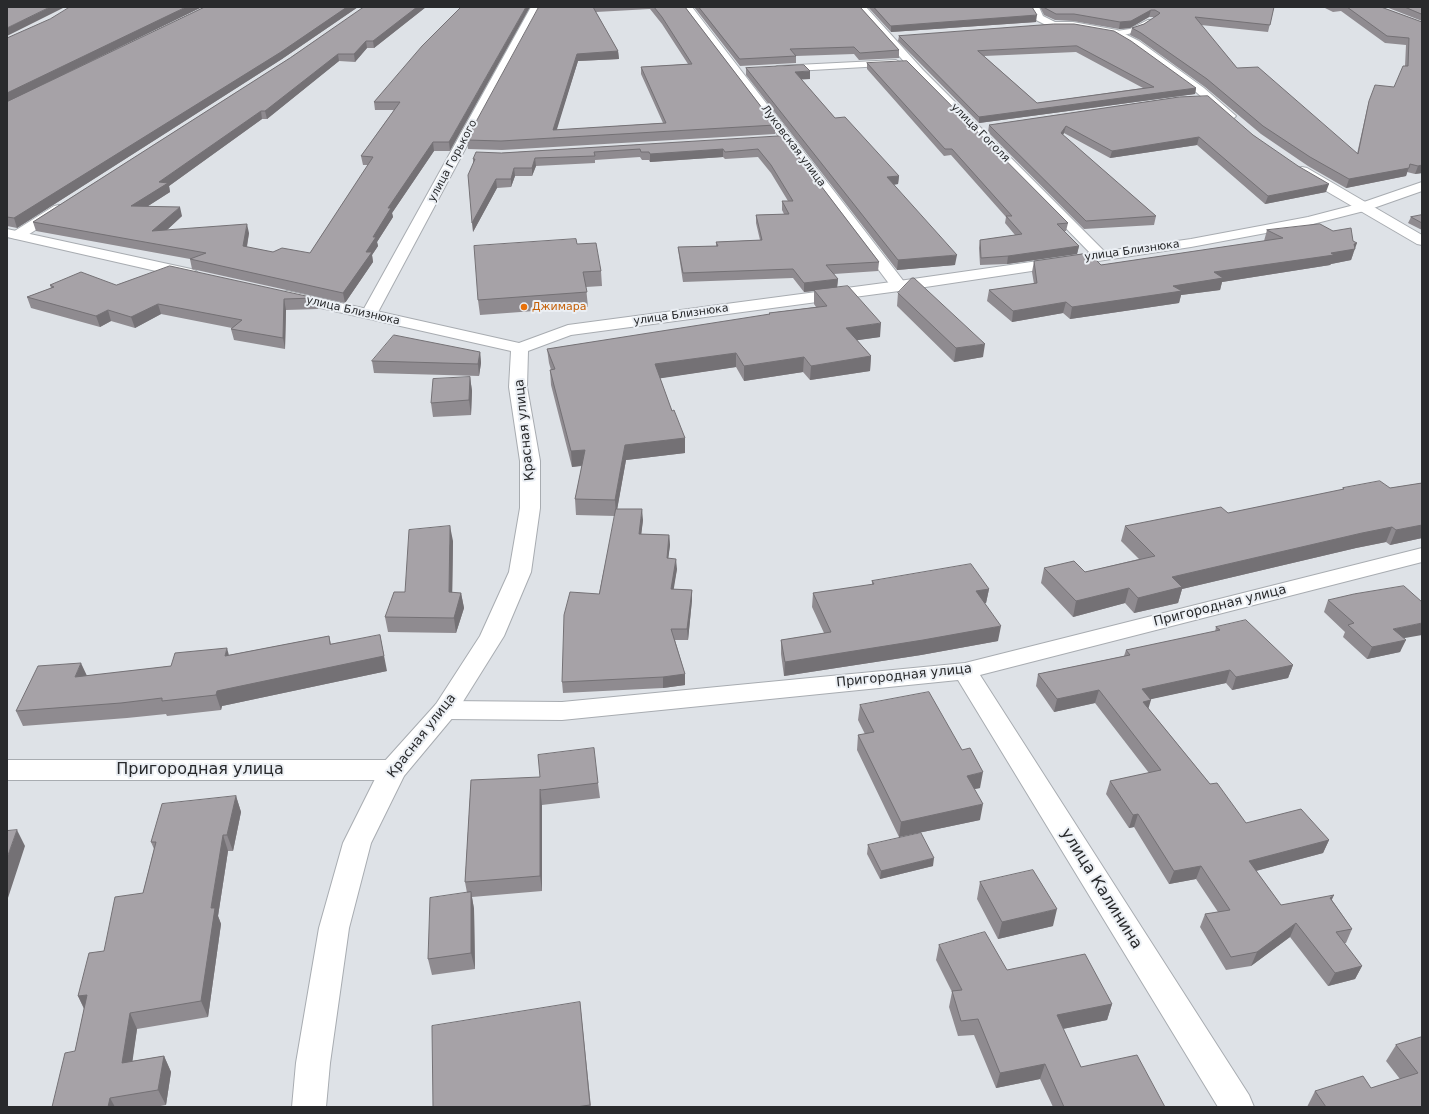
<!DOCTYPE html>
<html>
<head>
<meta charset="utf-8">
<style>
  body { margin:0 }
  #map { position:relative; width:1429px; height:1114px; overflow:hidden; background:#dee2e7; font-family:"DejaVu Sans",sans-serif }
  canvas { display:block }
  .frame { position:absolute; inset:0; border:8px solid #292a2c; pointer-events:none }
</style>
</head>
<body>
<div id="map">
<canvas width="1429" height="1114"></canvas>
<div class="frame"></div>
</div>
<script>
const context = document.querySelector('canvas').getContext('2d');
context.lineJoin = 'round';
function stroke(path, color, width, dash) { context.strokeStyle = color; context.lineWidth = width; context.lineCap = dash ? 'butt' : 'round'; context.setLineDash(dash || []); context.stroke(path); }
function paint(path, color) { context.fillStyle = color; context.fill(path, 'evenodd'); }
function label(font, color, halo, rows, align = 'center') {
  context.font = font + ' "DejaVu Sans",sans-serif'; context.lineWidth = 4; context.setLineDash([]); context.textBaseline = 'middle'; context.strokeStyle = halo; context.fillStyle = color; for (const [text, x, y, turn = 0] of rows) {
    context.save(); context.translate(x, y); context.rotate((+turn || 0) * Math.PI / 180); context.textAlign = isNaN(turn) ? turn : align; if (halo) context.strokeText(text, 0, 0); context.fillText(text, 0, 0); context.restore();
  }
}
const service = new Path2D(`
  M1148 20H1151L1155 22C1148 29 1121 39 1113 33L1117 31 1130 29Z`);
const minor = new Path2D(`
  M531 7H541L377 314 375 317 369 319 363 317 361 314Z
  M682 7H692L905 283 907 286 905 289 899 291 893 289Z
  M856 7H866L923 70 1106 253 1108 256 1106 259 1101 260 1096 259 915 74Z
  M1029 7H1039L1043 16 1055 22H1073L1117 30 1139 41 1204 88 1236 116 1234 118H1226L1196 92 1131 45 1114 35 1073 28 1050 27 1036 20Z
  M896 60 901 63 900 65 777 72 772 69 777 66Z
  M1302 167 1307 168 1422 235V245L1417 244 1297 174 1296 171 1297 168Z
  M59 205 64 206 66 209 64 212 23 238 18 239 13 238 11 235 13 232 54 206Z
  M1422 548V562L980 675 1249 1095 1254 1107H1218L958 680 562 720 445 719 436 716 432 710 436 704 445 701 562 702 965 663Z
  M7 760H393L403 763 406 770 403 777 393 780H7Z`);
const tertiary = new Path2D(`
  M1422 182V191L1368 210 1309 225 1191 247 899 291 571 335 528 351 527 387 540 461V508L531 572 504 636 454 716 404 776 371 843 349 928 330 1063 326 1107H292L296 1063 319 928 343 843 383 763 436 704 480 636 509 572 520 508V461L509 387 511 351 281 299 279 296 281 293 287 291 519 343 568 325 899 281 1191 239 1308 217 1358 204Z
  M7 229 191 269 196 271 199 274 196 277 191 279 7 237Z`);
stroke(service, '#a8acb1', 2);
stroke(minor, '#a8acb1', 2);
stroke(tertiary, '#a8acb1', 2);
paint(service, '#fff');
paint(minor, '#fff');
paint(tertiary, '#fff');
paint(new Path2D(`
  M202 7 23 94 205 7H358L282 59 17 228 7 226V38Z
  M364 7H426L374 48H367L355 62 339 61 267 119H262L169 186 170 192 148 206 182 216 167 230 249 233 247 247 273 252 310 253 368 165H363L361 156 394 110H375L374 102 461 7 450 151H434L392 213 393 217 377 242 378 246 372 255 373 262 345 303 192 269 190 259 36 231 33 222 290 58Z
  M539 7H685L775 125V134L502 150 468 149 467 140ZM650 9 662 24 688 64 641 67V74L663 123 556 130 578 61 619 59 618 51 596 12Z
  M694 7H860L899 50V58L859 60 854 54 796 56V63L740 66Z
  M868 7H1032L1036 22 891 32Z
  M1040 7H1274L1268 32 1201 25 1237 68 1357 154 1367 109 1369 101 1394 87 1405 66 1406 45 1385 43 1341 11 1333 12 1323 7H1381L1422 22V173L1415 174 1407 172 1406 176 1346 188 1308 166 1261 134 1205 87 1140 40 1130 35 1132 28 1144 24 1155 17H1149L1130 28 1119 29 1073 21 1055 20 1044 15Z
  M1386 7H1422V21Z
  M1054 24 1196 88 1195 94 979 123 898 41 899 36ZM1076 52 1143 88 1037 103 984 56Z
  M867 63 1068 223 1066 231H1064L1079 246 1077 254 1007 264 980 265 979 248 980 240 1015 235 1005 223 1006 217 951 155 944 156 867 69Z
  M746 68 810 79H801L835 118 899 176 898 184 894 185 955 265 897 270 746 75Z
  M1179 97 1253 135 1326 192 1265 204 1197 145 1110 158 1064 133 1063 135 1156 216 1154 225 1084 229 988 132 989 125Z
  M783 136 879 262 878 271 834 274 838 279 837 287 880 337 857 340 871 356 870 371 810 380 803 372 744 381 736 367 660 378 672 411 685 438V453L626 460 617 509 643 520 641 534 669 535 670 545 668 558 677 569 673 589 692 590V600L688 640H675L685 674V685L663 688 563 693 562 682 599 594 615 516 576 515 575 499 582 466 572 467 551 385 550 370H551L549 363 547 349 769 315V313L816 307 814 304V291L804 292 793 278 683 282 679 256 678 247 716 246V242L760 240 756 223V215L784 214 782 210V201H788L771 173 758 157 725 159 723 157 650 162 649 160H642L640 157 595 160V163L536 166 532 176H515L511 187 497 188 473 232V159L501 153Z
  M1422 215V230L1408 223 1411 217Z
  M1267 230 1354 254H1353L1351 260 1331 264 1330 265 1222 282 1220 290 1181 295 1179 303 1070 319 1063 313 1012 322 987 301 989 290 1034 284 1032 272 1034 261 1101 265 1264 241Z
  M577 244 601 271 602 286 586 287 588 307 480 315 478 300Z
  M50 285H116L315 298 318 309 286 310 285 349 234 340 231 329 232 328 161 314 135 328 111 321 100 327 31 308 27 297 51 288Z
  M898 293 983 357 954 362 897 306Z
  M480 352 481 363 479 376 374 373 372 361Z
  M470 377 472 391 471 415 433 417 431 403Z
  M1422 483V538L1390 545 1386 542 1356 548 1182 589 1178 603 1134 613 1125 603 1073 617 1041 583 1044 568 1085 572 1139 559 1121 541 1125 526 1228 513 1342 490 1343 488H1390Z
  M453 541 452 593H461L464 608 456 633 388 632 385 617 405 592Z
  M872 581 989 589 986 603H985L998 641 921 655 784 676 781 654V640L824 633 812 607 813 593 872 585Z
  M1328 600 1404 638 1400 652 1367 659 1343 637 1345 632 1324 612Z
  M1216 627 1293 665 1288 678 1232 690 1226 683 1150 699 1148 708 1210 784 1246 823 1329 840 1323 853 1256 871 1281 905 1332 900 1352 929 1346 943H1344L1362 966 1355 979 1328 986 1290 937 1251 966 1226 970 1200 927 1205 914 1218 912 1196 879 1169 884 1134 827 1129 828 1106 794 1110 781 1149 773 1095 703 1054 712 1036 686 1038 674 1124 656 1126 650 1215 632Z
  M329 636 331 644 387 671 222 706 221 710 167 716 166 714 127 718 23 726 16 711 87 676 171 666Z
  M860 705 962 750 980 788 974 789 980 820 899 837 857 750 858 735 865 734 858 720Z
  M471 780 598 783 600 798 542 805V891L472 897 474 909 475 969 432 975 428 959 467 893 465 882Z
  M236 796 241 812 233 851H228L218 916 221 924 208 1017 137 1029 132 1061 164 1056 171 1072 166 1105 155 1107H52L75 1051 84 1009 78 996 104 951 143 893 154 849 151 842Z
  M868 845 933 866 880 879 867 854Z
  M980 882 1053 926 998 939 977 899Z
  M939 945 1007 970 1112 1004 1107 1020 1063 1029 1081 1067 1165 1107H1053L1040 1079 996 1088 974 1035 958 1036 949 1007 952 992 936 960Z
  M580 1002 591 1107H433Z
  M1422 1037V1107H1307L1315 1091 1371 1088 1400 1079 1386 1061 1396 1045Z`), '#8f8b90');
paint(new Path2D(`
  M50 7H65L7 36V28Z
  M186 7H202L7 102V93Z
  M347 7H358L282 59 17 228 14 218Z
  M417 7H426L374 48 373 41Z
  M526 7H530L450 151 449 142Z
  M1151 10 1149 17 1130 28 1119 29 1120 22Z
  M1037 15 1036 22 891 32V26Z
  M366 41 367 48 355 62 354 54Z
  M618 51 619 59 578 61 554 139 553 130 577 54Z
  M338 54 339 61 267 119 265 111Z
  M810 71V79L794 80 795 72Z
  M1196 88 1195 94 979 123V117Z
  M261 111 262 119 169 186 170 192 134 215 131 206 159 182Z
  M1066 126 1064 133 1059 141 1061 133Z
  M1199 137 1197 145 1110 158 1112 151Z
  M433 142 434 151 392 213 393 217 377 242 378 246 372 255 373 262 345 303 343 293 366 252 388 208Z
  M723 149V157L650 162V154Z
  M535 158 536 166 532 176V168Z
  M1410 164 1406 176 1346 188 1349 179Z
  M1422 165V173L1415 174 1418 166Z
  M514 168 515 176 511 187V179Z
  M899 176 898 184 886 185 887 177Z
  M496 179 497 188 473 232 472 223Z
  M1329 184 1326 192 1265 204 1268 196Z
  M180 207 182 216 155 241 152 231Z
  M247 224 249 233 245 256 243 246Z
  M1357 243 1351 260 1331 264 1330 265 1222 282 1220 290 1181 295 1179 303 1070 319 1072 307 1214 272 1331 253 1354 244Z
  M1079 246 1077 254 1007 264 1008 256Z
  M957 255 955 265 897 270 898 260Z
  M838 279 837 288 804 292V283Z
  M284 299 286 310 285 349 283 338Z
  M1066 302 1063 313 1012 322 1013 311Z
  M158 304 161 314 135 328 131 317Z
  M108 310 111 321 100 327 96 316Z
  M881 323 880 337 845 342 846 328Z
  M985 344 983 357 954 362 956 348Z
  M480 352 481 363 479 376 478 364Z
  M736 353V367L656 379 655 364Z
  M871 356 870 371 810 380 811 366Z
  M804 357 803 372 744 381V366Z
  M470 377 472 391 471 415 469 400Z
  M685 438V453L626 460 616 516 615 500 625 445Z
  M585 450 586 465 572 467 571 451Z
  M642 509 643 520 640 545 639 534Z
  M1422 525V538L1390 545 1396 530Z
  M450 526 453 541 452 608 449 592Z
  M1392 527 1386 542 1356 548 1182 589 1178 603 1134 613 1138 598 1172 577 1362 533Z
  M669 535 670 545 667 569V558Z
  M676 559 677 569 672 600 671 589Z
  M1129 588 1125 603 1073 617 1076 601Z
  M989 589 986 603 974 605 976 591Z
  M692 590V600L688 640 687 629Z
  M461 593 464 608 456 633 454 618Z
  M1422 623V635L1388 641 1393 629Z
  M1001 626 998 641 921 655 784 676 785 662Z
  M380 635 387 671 222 706 221 710 216 695 217 691Z
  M1406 640 1400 652 1367 659 1372 647Z
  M227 648 231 663 225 656Z
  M81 663 88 678 75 677Z
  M1293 665 1288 678 1232 690 1236 677Z
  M1230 670 1226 683 1138 702 1142 689Z
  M685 674V685L663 688V677Z
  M1099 690 1095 703 1054 712 1057 699Z
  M1151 700 1147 713 1143 702Z
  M983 772 980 788 964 791 967 776Z
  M540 789 542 805V891L540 876Z
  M236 796 241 812 233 851 227 835Z
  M983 804 980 820 899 837 901 822Z
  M1138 814 1134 827 1129 828 1133 815Z
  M17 830 25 846 7 901V858Z
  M223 835 228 851 218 916 221 924 208 1017 201 1001 211 908Z
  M1329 840 1323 853 1244 874 1249 861Z
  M934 858 933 866 880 879 881 871Z
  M1201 866 1196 879 1169 884 1174 871Z
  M471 892 474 909 475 969 471 953Z
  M1334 895 1328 908 1330 898Z
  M1057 909 1053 926 998 939 1002 922Z
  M1296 923 1290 937 1251 966 1257 952Z
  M1362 966 1355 979 1328 986 1335 973Z
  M87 995 86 1012 78 996Z
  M1112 1004 1107 1020 1052 1031 1057 1015Z
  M130 1013 137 1029 130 1079 122 1063Z
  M164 1056 171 1072 166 1105 158 1090Z
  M1045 1064 1040 1079 996 1088 1000 1073Z
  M110 1098 115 1107H108Z`), '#747175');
const building = new Path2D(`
  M7 7H50L7 28Z
  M70 7H186L7 93V38L50 19Z
  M205 7H347L281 52 14 218 7 217V102Z
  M364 7H417L373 41H366L354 54H338L265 111H261L159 182 168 183 131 206 180 207 152 231 247 224 243 246 273 252 282 248 310 253 373 157 361 156 400 102H374L422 46 461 7H526L449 142H433L388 208H391L373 237H376L366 252H372L343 293 190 259 206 253 33 222 290 58Z
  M539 7H593L618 51 577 54 553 130 666 123 641 67 692 64 662 17 654 7H685L775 125 501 141 467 140 471 131Z
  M699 7H860L899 50 860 53 854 47 790 49 796 56 740 59Z
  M874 7H1032L1037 15 891 26Z
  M1044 7H1274L1270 25 1195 17 1237 68 1258 67 1358 154 1369 101 1375 85 1394 87 1403 66H1408L1409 38 1387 36 1347 7H1381L1422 22V165L1418 166 1410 164 1409 168 1349 179 1310 157 1263 126 1207 79 1141 33 1132 28 1144 24 1159 14 1160 13 1155 10H1151L1131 21 1120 22 1074 14H1056L1045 8Z
  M1405 7H1422V14Z
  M1054 24H1074L1114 31 1131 41 1196 88 979 117 899 36ZM1077 46 1154 87 1037 103 978 51Z
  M907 61 1068 223 1057 224 1079 246 1008 256 981 258 980 240 1022 234 1006 216H1012L952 149H945L867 63Z
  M804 65 810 71 795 72 835 118 845 117 899 176 887 177 957 255 898 260 746 68Z
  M1208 96 1253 135 1298 166 1329 184 1268 196 1199 137 1112 151 1066 126 1061 133 1156 216 1086 221 989 125 1179 97Z
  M783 136 879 262 826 265 838 279 804 283 793 269 683 273 678 247 718 246 716 242 762 240 756 215 789 214 782 201H793L771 165 758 149 725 152 723 149 650 154 649 152H641L640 149 594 152 595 156 535 158 532 168H514L511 179H496L472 223 468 175 475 159H473L476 152 501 153Z
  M1422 215V223L1411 217Z
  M1320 224 1333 231 1351 228 1353 241 1357 243 1354 244 1355 249 1331 253 1334 255 1214 272 1223 278 1173 286 1182 291 1072 307 1066 302 1013 311 989 290 1037 283 1034 261 1089 253 1101 265 1283 238 1267 230Z
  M576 239 577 244 596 243 601 271 583 272 587 292 478 300 474 246Z
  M170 266 315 298 284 299 283 338 231 329 242 320 158 304 131 317 108 310 96 316 27 297 54 287 50 285 81 272 116 285Z
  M912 278H914L985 344 956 348 898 293Z
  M848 286 881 323 846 328 871 356 811 366 804 357 744 366 736 353 655 364 672 411 674 410 685 438 625 445 615 500 575 499 585 450 571 451 550 370 555 369 547 349 770 314 769 313 827 306 814 290Z
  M394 335 480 352 478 364 372 361Z
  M470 377 469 400 431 403 433 379Z
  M1380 481 1390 488 1422 483V525L1396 530 1392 527 1362 533 1172 577 1182 587 1138 598 1129 588 1076 601 1044 568 1074 561 1085 572 1155 556 1125 526 1221 507 1228 513 1344 489 1343 488Z
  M616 509H642L639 534 669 535 667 558 676 559 671 589 692 590 687 629H671L685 674 663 677 562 682 564 615 570 592 599 594Z
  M450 526 449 592 461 593 454 618 385 617 394 592H405L409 530Z
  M971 564 989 589 976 591 1001 626 923 640 785 662 781 640 831 632 813 593 874 584 872 581Z
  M1404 586 1422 602V623L1393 629 1406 640 1372 647 1348 625 1354 623 1328 600 1354 594Z
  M1246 620 1293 665 1236 677 1230 670 1142 689 1151 700 1143 702 1210 784 1217 783 1246 823 1301 809 1329 840 1249 861 1281 905 1334 895 1330 898 1352 929 1336 932 1362 966 1335 973 1296 923 1257 952 1231 957 1205 914 1230 910 1201 866 1174 871 1138 814 1133 815 1110 781 1161 770 1099 690 1057 699 1038 674 1130 655 1126 650 1220 630 1216 627Z
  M380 635 384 656 217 691 216 695 162 701V698L121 703 16 711 38 666 81 663 75 677 171 666 175 653 227 648 225 656 329 636 330 644Z
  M929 692 962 750 970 748 983 772 967 776 983 804 901 822 858 735 874 732 860 705Z
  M594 748 598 783 541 790 540 789V876L465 882 471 780 540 777 538 755Z
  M236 796 227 835H223L211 908H215L201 1001 130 1013 122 1063 164 1056 158 1090 110 1098 108 1107H52L65 1053 75 1051 87 995 78 996 89 953 104 951 115 897 143 893 156 842H151L162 804Z
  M17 830 7 858V831Z
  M921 833 934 858 881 871 868 845Z
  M1033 870 1057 909 1002 922 980 882Z
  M471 892V953L428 959 430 898Z
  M985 932 1007 970 1085 954 1112 1004 1057 1015 1081 1067 1137 1055 1165 1107H1064L1045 1064 1000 1073 978 1019 961 1021 952 991 962 990 939 945Z
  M580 1002 590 1105 576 1107H433L432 1026Z
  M1422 1037V1107H1326L1315 1091 1363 1076 1371 1088 1418 1073 1396 1045Z`);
paint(building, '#a6a2a7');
stroke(building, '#747175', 1);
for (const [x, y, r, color] of [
  [524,307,4,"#e8710a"]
]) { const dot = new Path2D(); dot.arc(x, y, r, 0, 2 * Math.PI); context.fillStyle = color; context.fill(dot); stroke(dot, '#ebeff4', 1.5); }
label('11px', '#292a2c', '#ebeff4', [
  ["улица Гоголя",980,133,45],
  ["Луковская улица",793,146,53],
  ["улица Горького",453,161,-62],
  ["улица Близнюка",1132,251,-8],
  ["улица Близнюка",353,311,13],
  ["улица Близнюка",681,315,-8]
]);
label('11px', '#c56008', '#ebeff4', [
  ["Джимара",532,307]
], 'left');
label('13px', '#292a2c', '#ebeff4', [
  ["Красная улица",525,430,-96],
  ["Пригородная улица",1220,606,-14],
  ["Пригородная улица",904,676,-6],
  ["Красная улица",422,736,-52]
]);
label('16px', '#292a2c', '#ebeff4', [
  ["Пригородная улица",200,770],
  ["улица Калинина",1101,889,58]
]);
</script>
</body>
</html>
